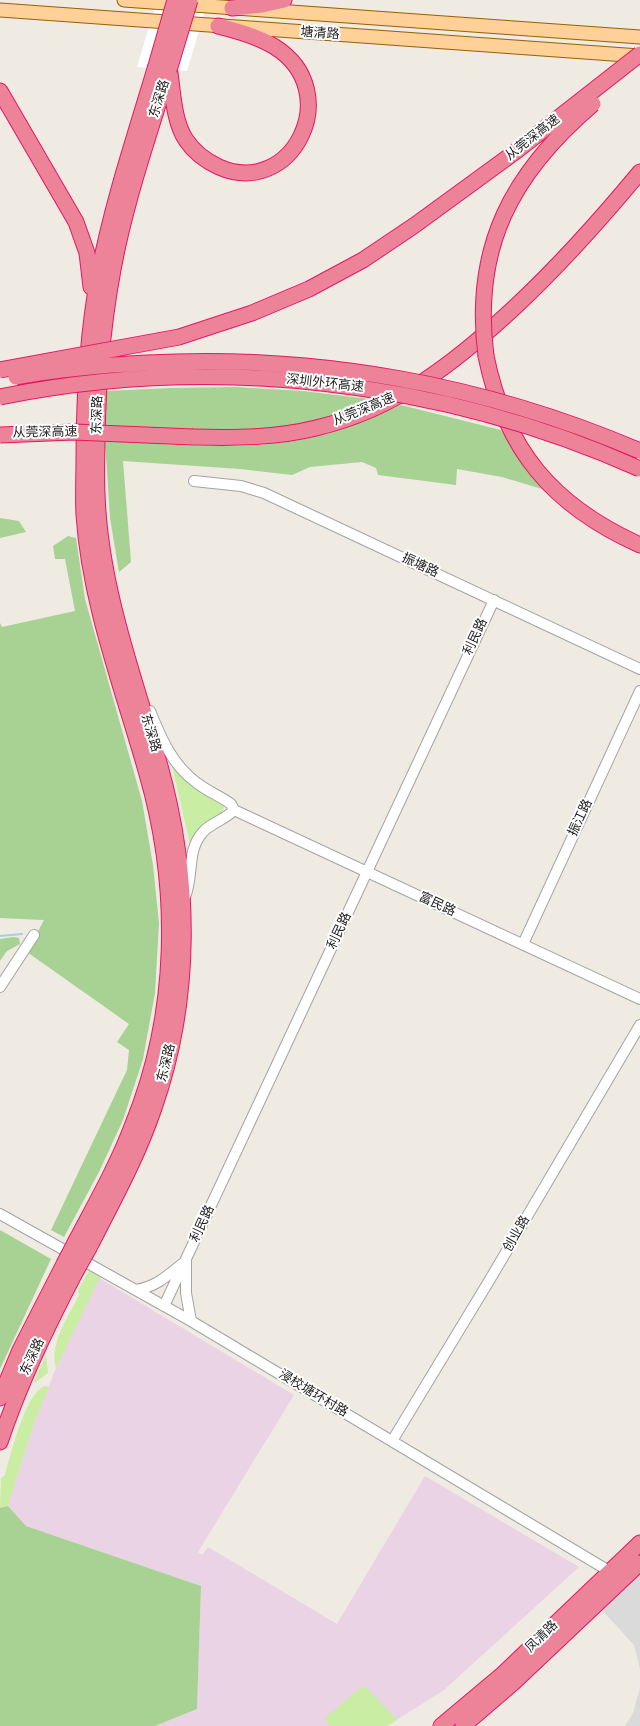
<!DOCTYPE html>
<html>
<head>
<meta charset="utf-8">
<style>
  body { margin:0 }
  canvas { display:block; background:#efeae2 }
</style>
</head>
<body>
<canvas width="640" height="1726"></canvas>
<script>
const context = document.querySelector('canvas').getContext('2d');
context.lineJoin = 'round';
function paint(path, color) { context.fillStyle = color; context.fill(path, 'evenodd'); }
function stroke(path, color, width, dash) { context.strokeStyle = color; context.lineWidth = width; context.lineCap = dash ? 'butt' : 'round'; context.setLineDash(dash || []); context.stroke(path); }
function label(font, color, halo, rows, align = 'center') {
  context.font = font + ' "Nunito Sans","Noto Sans SC",sans-serif'; context.lineWidth = 4; context.setLineDash([]); context.textBaseline = 'middle'; context.strokeStyle = halo; context.fillStyle = color; for (const [text, x, y, turn = 0] of rows) {
    context.save(); context.translate(x, y); context.rotate((+turn || 0) * Math.PI / 180); context.textAlign = isNaN(turn) ? turn : align; if (halo) context.strokeText(text, 0, 0); context.fillText(text, 0, 0); context.restore();
  }
}
paint(new Path2D(`
  M640 1575V1669L634 1645 602 1610Z
  M640 1688V1726H625L633 1713Z`), '#dbdada');
paint(new Path2D(`
  M99 1278 294 1395 198 1552 202 1555 208 1547 337 1624 425 1476 579 1567 444 1690 387 1726H155L197 1709 201 1586 26 1526 8 1506 33 1426 56 1368Z`), '#e9d3e5');
paint(new Path2D(`
  M171 762 225 805 222 813C207 822 197 826 190 844Z
  M89 1271 100 1277 56 1368C49 1343 69 1316 79 1295L78 1290Z
  M46 1355 48 1373 33 1384Z
  M45 1386 49 1387 33 1426 8 1506 0 1508 1 1478 5 1475C11 1455 25 1393 45 1386Z
  M366 1687 397 1720 387 1726H331L324 1719 360 1688Z`), '#c9eda3');
paint(new Path2D(`
  M236 387 303 391 370 399 371 403 306 424 239 432 105 426V391L171 388Z
  M401 405 501 430 542 489 502 477 457 469 456 485 378 475 376 468 362 462 310 467 292 475 240 469 123 461 131 562 119 572 110 518 105 441C175 444 249 453 318 436 347 429 374 417 401 405Z
  M0 518 19 521 26 532 0 538Z
  M68 536 76 538 85 599 142 801 153 865 159 923 155 993 143 1059 123 1120 99 1172 64 1237 51 1230 127 1070 129 1050 117 1042 129 1024 27 952 44 920 0 918V623L2 627 75 611 65 559H55L53 546Z
  M13 937 19 938 20 944 7 951 0 961V939Z
  M0 1230 51 1259 0 1369Z
  M8 1506 26 1526 201 1586 197 1709 155 1726H0V1508Z`), '#a7d293');
paint(new Path2D(`
  M157 0H208L187 71 137 67Z`), '#fff');
stroke(new Path2D(`
  M0 936 22 934`), '#9fd3e0', 2);
const minor = new Path2D(`
  M194 481 241 486 264 493 640 669
  M150 711C161 738 172 765 197 783 207 791 220 796 231 804L234 810C225 820 212 822 203 832 186 851 194 875 185 897
  M234 810 640 999
  M523 944 640 691
  M0 987 34 935
  M0 1214 191 1321 614 1574
  M136 1290C158 1286 168 1275 186 1261V1293L191 1321
  M164 1306 494 600
  M392 1441 489 1281 640 1025`);
const major = new Path2D(`
  M124 0 640 37
  M0 10 640 56`);
const highway = new Path2D(`
  M232 8 262 5 284 0
  M170 73C173 94 174 122 186 140 194 152 206 161 219 167 292 199 346 92 275 47 257 36 237 31 218 26
  M0 91 76 222 87 253 91 287
  M486 356C505 450 553 506 640 545
  M193 437C235 438 276 438 316 428 397 409 456 362 515 307 560 265 601 219 640 172
  M77 1239C97 1201 118 1164 133 1124 178 1013 180 889 147 774 123 689 90 604 84 515 83 497 84 478 84 460 84 398 87 335 99 273 112 204 135 136 155 69
  M90 1246C113 1201 138 1156 154 1108 193 997 191 878 160 766 134 677 100 587 97 494 96 476 97 457 97 439 98 374 104 309 118 245 131 186 151 128 169 70
  M0 1398 20 1350 64 1264
  M0 1442C20 1382 47 1326 76 1271
  M441 1726 503 1674 640 1543
  M463 1726 513 1683 640 1563`);
stroke(minor, '#a4a4a4', 12);
stroke(major, '#966100', 15);
stroke(highway, '#e51762', 17);
stroke(minor, '#fff', 10);
stroke(major, '#ffd097', 13);
stroke(highway, '#ed8399', 15);
const highwayBridge = new Path2D(`
  M155 69 175 0
  M169 70 190 0
  M486 356C472 247 512 173 593 104
  M0 370 179 337 252 313 309 289 363 260 415 225 515 152 640 54
  M16 377C59 369 103 365 147 363 316 354 484 384 640 451
  M0 397C213 354 442 380 640 469
  M0 435 74 432 193 437
  M64 1264 77 1239
  M76 1271 90 1246`);
stroke(highwayBridge, '#e51762', 17, []);
stroke(highwayBridge, '#ed8399', 15);
label('13px', '#1d1d1d', '#fff', [
  ["塘清路",320,34,4],
  ["东深路",160,99,-73],
  ["从莞深高速",533,138,-38],
  ["深圳外环高速",325,384,6],
  ["从莞深高速",364,410,-22],
  ["东深路",98,415,-88],
  ["从莞深高速",45,433,-1],
  ["振塘路",420,566,25],
  ["利民路",476,637,-65],
  ["东深路",150,733,73],
  ["振江路",581,818,-65],
  ["富民路",437,905,25],
  ["利民路",340,931,-65],
  ["东深路",167,1063,-76],
  ["利民路",203,1224,-65],
  ["创业路",517,1234,-60],
  ["东深路",33,1357,-65],
  ["浸校塘环村路",313,1394,31],
  ["凤清路",542,1637,-44]
]);
</script>
</body>
</html>
